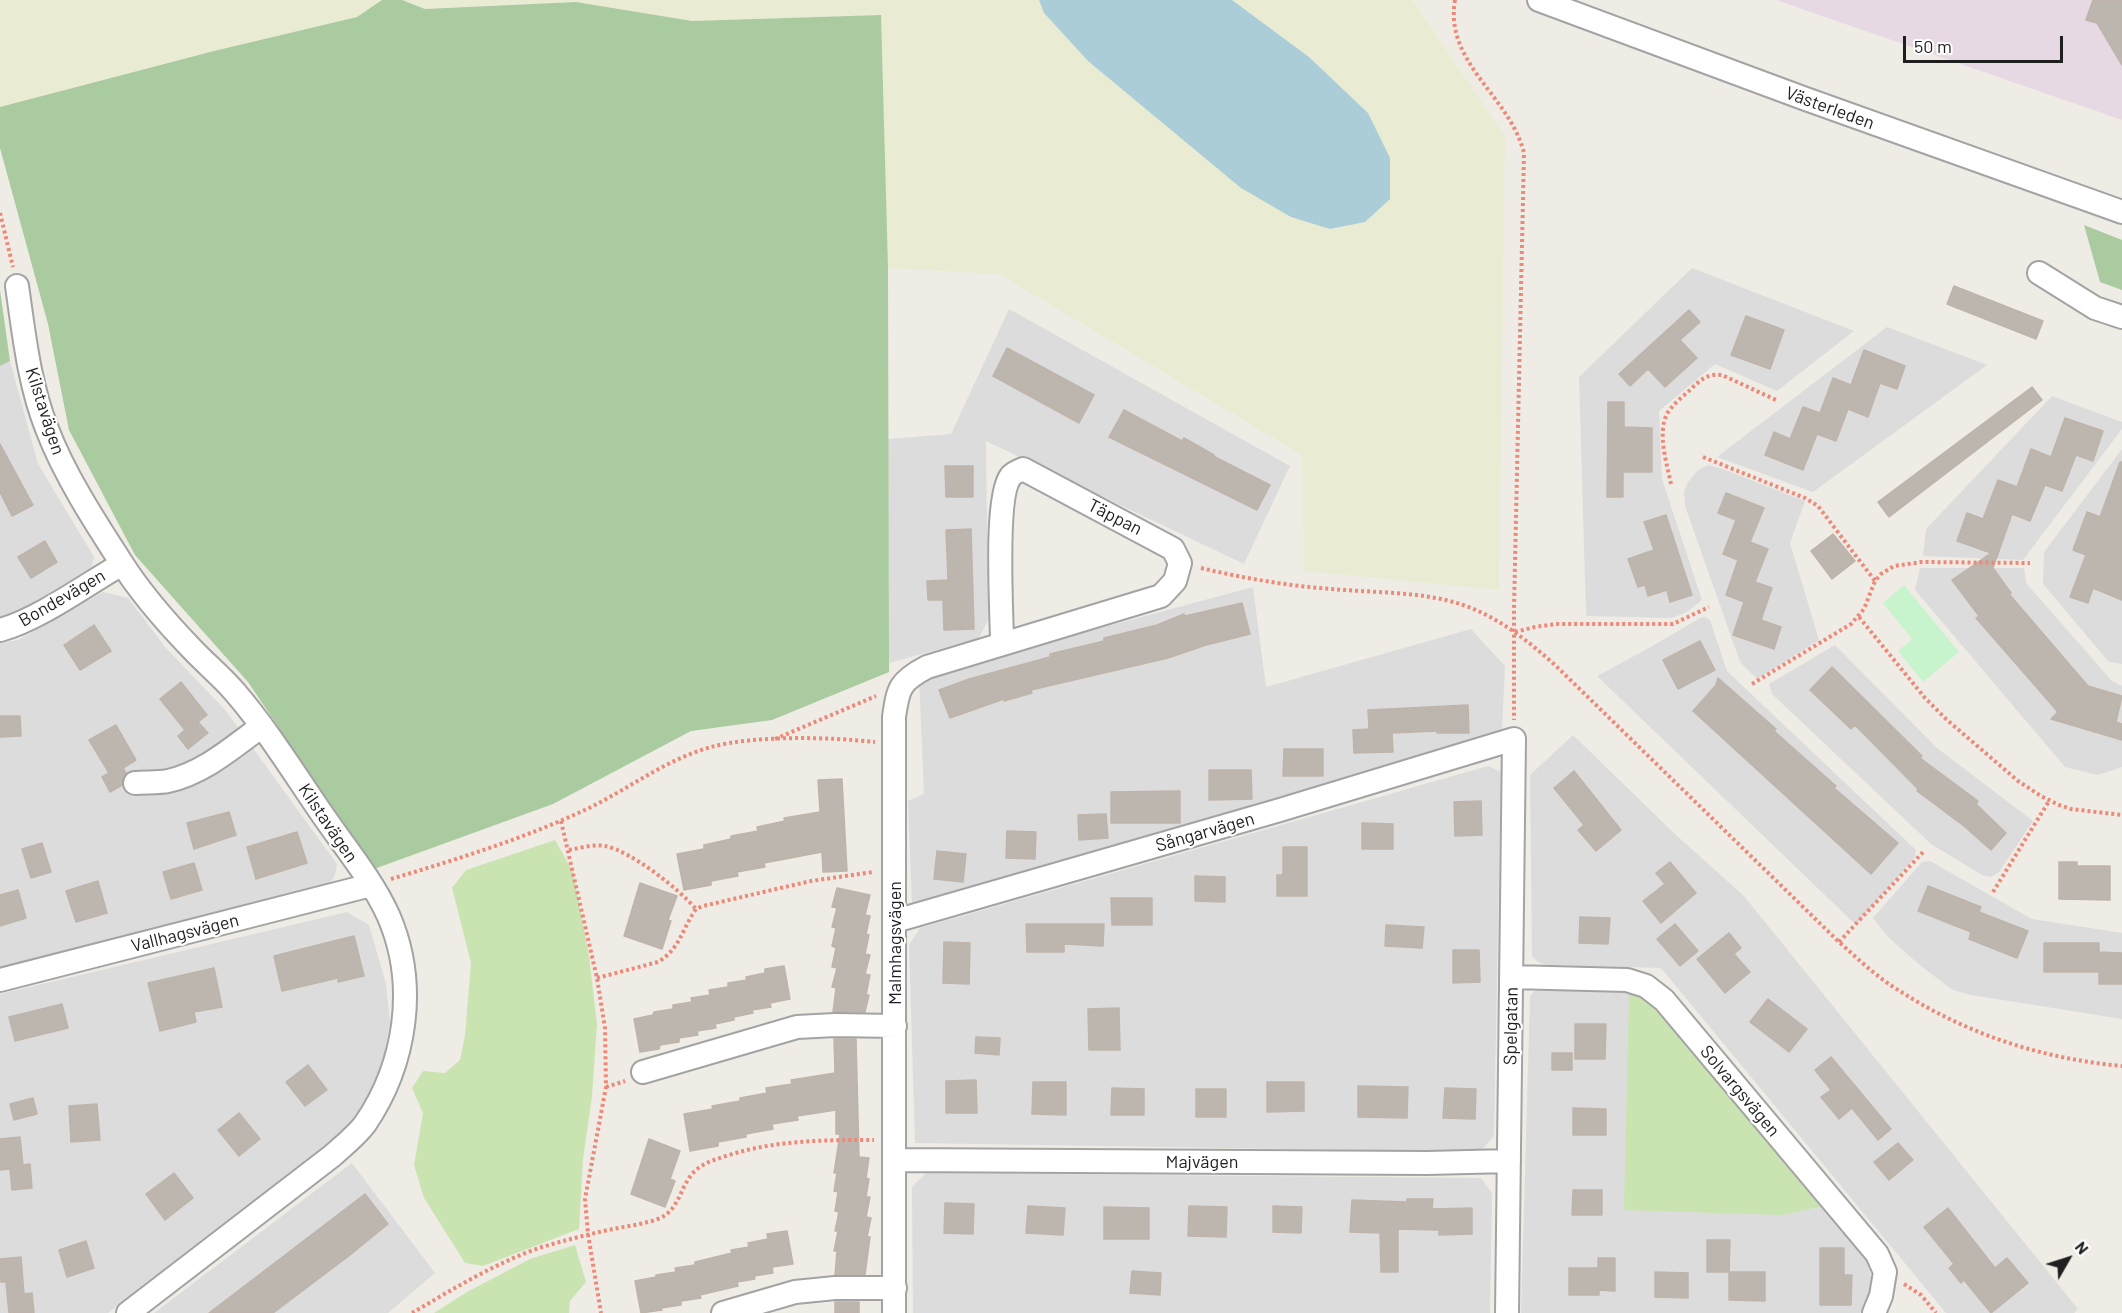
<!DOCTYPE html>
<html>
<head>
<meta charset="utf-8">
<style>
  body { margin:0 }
  #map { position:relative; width:2122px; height:1313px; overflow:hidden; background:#efece6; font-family:Barlow,sans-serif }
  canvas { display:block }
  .north { position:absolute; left:2038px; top:1229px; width:60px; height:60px; -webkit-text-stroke:4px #fff; paint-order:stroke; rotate:51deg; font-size:16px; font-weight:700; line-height:24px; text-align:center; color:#1f1f1f }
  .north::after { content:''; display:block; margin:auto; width:21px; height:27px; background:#1f1f1f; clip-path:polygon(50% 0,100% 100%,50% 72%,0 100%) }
  .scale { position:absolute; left:1903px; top:36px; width:160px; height:27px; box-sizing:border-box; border:3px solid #1f1f1f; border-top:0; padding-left:8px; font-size:18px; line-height:21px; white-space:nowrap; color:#1f1f1f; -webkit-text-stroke:4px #fff; paint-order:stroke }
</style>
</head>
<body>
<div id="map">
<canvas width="2122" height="1313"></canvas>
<div class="north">N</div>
<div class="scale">50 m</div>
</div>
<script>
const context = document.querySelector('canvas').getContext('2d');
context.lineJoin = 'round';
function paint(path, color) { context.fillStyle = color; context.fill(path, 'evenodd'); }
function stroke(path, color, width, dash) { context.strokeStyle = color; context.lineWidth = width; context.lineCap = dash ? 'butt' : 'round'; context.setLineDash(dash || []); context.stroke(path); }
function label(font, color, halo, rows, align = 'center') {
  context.font = font + ' Barlow,sans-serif'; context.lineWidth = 4.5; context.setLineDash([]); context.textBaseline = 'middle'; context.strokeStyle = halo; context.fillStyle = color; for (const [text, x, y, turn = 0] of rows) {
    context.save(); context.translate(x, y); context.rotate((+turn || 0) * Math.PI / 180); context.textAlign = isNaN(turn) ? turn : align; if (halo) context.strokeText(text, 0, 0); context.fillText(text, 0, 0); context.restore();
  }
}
paint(new Path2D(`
  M1692 268 1854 331 1777 391 1715 364 1659 411 1662 479 1702 600 1687 612 1672 618 1586 616 1579 377Z
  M1009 309 1290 466 1244 564 986 441 988 620 979 638 889 663 888 439 951 434Z
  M1887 327 1987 365 1813 492 1717 457Z
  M10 361 38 464 94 557 90 572 7 620 0 621V366Z
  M2052 396 2122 422V429L2023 560 1923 556 1926 529Z
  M2122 449V664L2109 662 2043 584 2044 552Z
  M1708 465 1723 469 1805 501 1790 543 1819 640 1757 679 1740 662 1685 506 1684 492 1688 482 1698 470Z
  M1920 568H2024L2026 583 2112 681 2122 686V767L2098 775 2065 767 1915 590Z
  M1253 587 1266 687 1471 629 1505 666 1502 732 912 905 908 801 924 794 919 677Z
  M103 592 128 598 166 648 226 711 337 864 335 875 326 890 0 968V643L18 640Z
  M1705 617 1710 620 1727 671 1916 850 1915 857 1856 925 1597 676 1649 648 1700 618Z
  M1835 645 1937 748 2033 821 1999 872 1991 877 1982 875 1931 844 1772 694 1769 684Z
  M1573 735 1676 835 1744 896 2078 1309 2074 1313H1946L1661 968 1546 965 1538 962 1532 956 1530 775Z
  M1488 766 1501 772 1494 1136 1480 1152 915 1143 909 945 920 928Z
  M1930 861 2032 919 2122 933V1019L1971 995 1953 990 1922 967 1889 938 1873 918 1922 862Z
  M347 912 369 925 386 984 390 1023 383 1062 363 1107 336 1139 108 1313H0V994Z
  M1537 989 1629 992 1782 1215 1821 1207 1869 1263 1872 1288 1860 1313H1521L1530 996Z
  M352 1163 435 1273 388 1313H154Z
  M926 1173 1481 1178 1492 1193 1490 1313H913L912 1187Z`), '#dddcdc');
paint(new Path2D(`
  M1776 0H2122V120Z`), '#e7d9e4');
paint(new Path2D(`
  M0 0H382L357 17 214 51 0 107Z
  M402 0H1039L1044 13 1088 61 1159 119 1368 113 1309 57 1232 0H1413L1505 137 1499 590 1304 571 1302 455 999 274 888 268 880 15 692 21 576 2 425 9Z`), '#e9ecd3');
paint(new Path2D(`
  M555 840 573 872 589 956 597 1024 592 1096 583 1159 579 1229 483 1266 465 1263 424 1198 414 1165 423 1113 412 1088 423 1071 445 1073 460 1060 465 1035 471 963 452 888 466 870Z
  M1629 992 1650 1002 1821 1207 1782 1215 1624 1210Z
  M575 1245 586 1282 570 1301 569 1313H434L467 1292 530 1259Z`), '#c9e4b1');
paint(new Path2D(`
  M382 0H402L425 9 576 2 692 21 881 15 888 268 889 672 772 720 691 731 553 804 374 869 248 682 135 555 69 430 48 324 0 148V107L214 51 357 17Z
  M2084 225 2122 240V290L2100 282Z
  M0 290 10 361 0 366Z`), '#aaca9f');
paint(new Path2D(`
  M1904 585 1959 652 1923 682 1898 651 1912 639 1883 603Z`), '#c8f4cd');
paint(new Path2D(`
  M1039 0H1232L1309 57 1368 113 1390 158V199L1365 222 1330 229 1291 217 1241 188 1088 61 1044 13Z`), '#abcdd8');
const building = new Path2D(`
  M2093 0H2122V65L2097 23 2086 20Z
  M1954 286 2043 321 2036 339 1947 304Z
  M1689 310 1700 322 1680 340 1697 358 1665 387 1648 369 1630 386 1619 374Z
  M1746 316 1784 330 1770 369 1731 355Z
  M1007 348 1094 395 1079 423 993 376Z
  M1864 350 1905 366 1897 389 1880 383 1868 417 1848 409 1836 441 1817 434 1803 470 1765 455 1774 432 1790 439 1803 407 1820 413 1833 378 1851 385Z
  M2032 387 2042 400 1889 517 1878 502Z
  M1608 402H1624V427L1652 428V472H1623V497H1607Z
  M1124 410 1182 441 1184 438 1214 455 1213 456 1270 485 1257 510 1109 437Z
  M2065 418 2103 431 2093 461 2076 455 2062 491 2045 485 2030 521 2012 514 1993 568 2011 593 2009 594 2088 686 2122 696 2116 722 2122 724V740L2051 719 2058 712 1976 618 1979 616 1952 580 1991 553 1957 541 1967 513 1983 519 1998 480 2017 487 2031 449 2051 457Z
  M0 444 33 505 12 516 0 492Z
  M2120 462H2122V600L2093 588 2088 603 2070 597 2086 555 2073 550 2087 512 2100 517Z
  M945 466H973V497H946Z
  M1726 493 1764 508 1750 542 1768 549 1755 582 1772 588 1761 620 1781 627 1774 649 1733 635 1744 602 1726 595 1738 560 1723 554 1736 520 1718 513Z
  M1666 515 1692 595 1670 602 1667 590 1648 596 1645 585 1638 587 1628 559 1654 550 1644 522Z
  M971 529 974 629 944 630 943 600H928L927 581 948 580 946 530Z
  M1833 534 1855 561 1832 579 1811 551Z
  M45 541 57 562 31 578 18 557Z
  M1242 603 1250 634 1206 645 1168 658 1031 690 1032 693 1004 701V699L950 718 939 690 969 679 1050 657V654L1104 641V638L1157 625 1184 614 1185 616Z
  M94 625 111 651 80 670 64 645Z
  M1700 641 1715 670 1678 689 1663 660Z
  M1832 667 1922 756 1920 758 1978 801 1976 804 2006 833 1991 850 1964 826 1917 791 1918 789 1855 725 1851 729 1810 690Z
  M1718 678 1776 729 1774 731 1836 786 1834 788 1898 843 1871 874 1693 711 1716 685Z
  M181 682 207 715 198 722 208 733 188 749 178 736 185 730 160 699Z
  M1468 705 1469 733H1437V731L1392 733 1393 752 1354 753 1353 730 1369 729 1368 710Z
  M0 716H20L21 736 0 737Z
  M116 725 136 760 123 768 126 773 123 778 122 785 110 792 102 777 109 773 89 740Z
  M1284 749H1323V776H1283Z
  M1209 770H1251L1252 799 1209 800Z
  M1574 771 1621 830 1596 851 1578 830 1584 825 1554 788Z
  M842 779 847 871 823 872 822 852 764 863 765 867 737 872 738 876 711 881V885L684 890 677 854 704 849V845L731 839V836L758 831 757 827 785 821 784 818 820 812 818 780Z
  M1180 791V823H1111V792Z
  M1481 801 1482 835 1455 836 1454 802Z
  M229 812 236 835 194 849 187 823Z
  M1106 814 1108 838 1079 840 1078 815Z
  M1362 823 1393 824V849H1362Z
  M1007 831 1036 832 1035 859 1006 858Z
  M297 832 307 863 256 879 247 847Z
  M42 843 51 872 31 878 22 849Z
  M1283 847H1307V896H1277V875H1283Z
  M937 851 966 854 963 882 934 879Z
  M1670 862 1696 893 1661 923 1643 901 1665 884 1656 873Z
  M2059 862H2077V866H2110V900L2059 899Z
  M194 863 202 890 171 899 163 872Z
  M1195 876 1225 877V902L1195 901Z
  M98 881 107 913 76 922 66 891Z
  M640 883 677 896 668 920 671 921 662 949 624 936Z
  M1928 886 1981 907 1979 912 2028 931 2017 958 1969 939 1971 932 1918 911Z
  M837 888 870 895 865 915 870 916 866 934 869 935 865 954 870 955 865 974 870 975 866 995H869L865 1012H833L836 988 832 987 837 968 832 967 836 948 832 946 836 928 832 927 837 908 832 907Z
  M18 890 26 918 0 926V895Z
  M1111 898H1152V925H1112Z
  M1580 917 1610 918 1608 944 1579 943Z
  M1026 924H1104L1103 946 1064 944V952H1027Z
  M1675 924 1698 951 1680 966 1657 939Z
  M1386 925 1424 927 1422 948 1385 946Z
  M1729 933 1741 948 1734 954 1750 972 1725 993 1697 959Z
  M354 936 364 976 338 982V978L282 991 274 956Z
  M944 942 970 943 969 984 943 983Z
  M2044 943H2099V952L2122 953V984H2099V972H2044Z
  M1453 950H1479L1480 982 1453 983Z
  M784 966 790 999 770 1003 771 1007 752 1010 753 1013 734 1017V1020L715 1024 716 1028 697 1031 698 1035 679 1038V1042L660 1045 659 1049 640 1052 634 1019 653 1015 654 1012 673 1009V1005L692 1002 691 998 710 995 709 990 728 987V983L747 980 746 977 765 973V969Z
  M214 968 222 1007 194 1012 196 1022 160 1031 148 983Z
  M1768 999 1807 1029 1789 1052 1750 1022Z
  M62 1004 68 1028 15 1041 9 1017Z
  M1119 1008 1120 1050H1089L1088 1009Z
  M1575 1024H1606L1605 1059H1575Z
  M976 1037 1000 1038 999 1055 975 1053Z
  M834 1039H856L859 1157 869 1158 866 1178 869 1179 866 1197H870L866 1217 871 1218 867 1237H870L865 1275H835L837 1251H834L838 1231H835L839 1212 835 1211 838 1192 834 1191 837 1173H834L840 1134H836V1110L797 1116 798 1120 772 1124 773 1129 746 1134V1137L718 1142V1146L690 1151 684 1114 713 1109 712 1106 740 1101V1098L767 1093 766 1088 792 1084 791 1080 835 1073Z
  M1552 1053H1572V1070H1552Z
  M1831 1057 1891 1129 1878 1140 1852 1108 1839 1119 1821 1097 1831 1090 1815 1070Z
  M308 1065 327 1090 305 1106 286 1082Z
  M976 1080 977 1113H946V1081Z
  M1033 1082H1066V1115L1032 1114Z
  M1267 1082H1304V1111L1267 1112Z
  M1358 1086 1408 1087 1407 1118 1358 1117Z
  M1112 1088 1144 1089V1115H1111Z
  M1445 1088 1476 1089 1475 1119 1443 1118Z
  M1196 1089H1226V1117H1196Z
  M33 1098 37 1114 14 1120 10 1104Z
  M97 1104 100 1140 71 1142 69 1106Z
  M1573 1108 1606 1109V1135H1573Z
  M239 1113 260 1139 239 1156 218 1130Z
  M20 1137 23 1165 30 1164 32 1188 12 1190 10 1169 0 1170V1139Z
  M649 1139 680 1151 670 1179 675 1181 665 1207 631 1194Z
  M1898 1143 1913 1160 1889 1180 1874 1162Z
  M174 1173 193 1198 165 1220 146 1194Z
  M1573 1190H1602V1215H1572Z
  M365 1194 388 1224 350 1255 273 1313H209Z
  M1407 1199H1433L1432 1209 1472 1208V1234L1439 1235V1230L1398 1229V1272H1381L1380 1233 1350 1232 1352 1200 1407 1202Z
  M945 1203 974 1204 973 1234 944 1233Z
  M1028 1206 1065 1208 1063 1235 1026 1233Z
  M1189 1206 1227 1207 1226 1237 1188 1236Z
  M1273 1206 1302 1207 1301 1233 1273 1232Z
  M1104 1207 1149 1208V1239H1104Z
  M1948 1208 1995 1268 2007 1258 2028 1283 1991 1313 1964 1280 1961 1283 1949 1268 1954 1264 1924 1227Z
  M787 1231 793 1264 772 1267 773 1273 754 1276 755 1279 737 1282 738 1286 700 1295 701 1298 681 1301V1305L661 1308 662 1310 641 1313 635 1281 656 1277V1275L676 1272 675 1268 695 1265V1262L732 1253 731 1250 749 1247 748 1243 768 1239 767 1234Z
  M1707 1240H1730L1729 1272H1707Z
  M86 1241 94 1268 67 1277 59 1250Z
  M1820 1248H1844V1275H1852L1851 1305H1820Z
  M21 1257 24 1294 32 1293 34 1313H9L6 1282H1L0 1259Z
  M1598 1258H1615V1291L1599 1290V1295H1569V1268H1598Z
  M1132 1271 1161 1273 1160 1295 1130 1293Z
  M1655 1272 1688 1273V1298L1655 1297Z
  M1729 1272H1765V1301L1729 1300Z
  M835 1302H859V1313H835Z`);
paint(building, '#bcb6af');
stroke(building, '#bfb4aa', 1.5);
const minor = new Path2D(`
  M1539 0 1803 98 2122 212
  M2039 273 2095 308 2122 317
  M17 286C24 334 29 384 47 429 64 474 95 522 121 562 140 592 166 622 191 648 205 663 221 676 234 691 266 728 292 770 320 811 343 845 372 879 389 917 418 985 406 1064 365 1124 356 1136 343 1146 332 1156L128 1313
  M0 630C38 620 87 584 122 564
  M135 783C146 782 158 783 168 781 204 773 233 747 262 726
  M895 921 1280 810 1514 739 1507 1313
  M1512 977 1627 980 1646 986 1664 1000 1877 1254 1885 1272 1881 1296 1874 1313
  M0 980 371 885
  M643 1072 797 1027 835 1025 895 1026
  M896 1160 1427 1163 1509 1161
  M723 1313 795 1292 835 1288H895
  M894 1313V717C898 688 900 681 927 667L1161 596 1175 581 1180 563 1173 549 1023 469C1019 471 1013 473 1011 476 994 496 1002 613 1002 644`);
stroke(minor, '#a3a3a3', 26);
stroke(new Path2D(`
  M1455 0C1444 63 1510 96 1524 153L1514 609V720
  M0 213 13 267
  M1703 457 1805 498 1818 506 1875 581
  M1671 484C1667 464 1657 433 1667 414 1672 405 1682 397 1690 390 1700 380 1708 373 1722 375L1776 400
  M1201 568C1243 578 1288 586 1332 589 1375 593 1422 591 1463 605 1498 617 1527 640 1555 665L1839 942C1859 960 1879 979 1903 993 1969 1035 2044 1059 2122 1066
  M1859 617 1925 698 1946 719 2018 781 2041 796 2059 805 2071 809 2122 815
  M1515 632 1535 627 1556 624H1673L1709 607
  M1752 684 1851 624 1864 609 1875 581 1881 574 1894 566 1922 562 2030 563
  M775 739 876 696
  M561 821 597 978 605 1028 606 1087 585 1199 588 1234 601 1313
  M569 850C580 848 593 844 605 846 631 851 679 889 696 909
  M391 879C458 859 526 838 589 808 630 788 667 759 711 747 755 735 830 737 875 742
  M1993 892 2049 801
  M1839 942 1924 851
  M597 978 658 962C680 949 682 929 696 909L703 906 811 881 873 872
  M606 1087 625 1081
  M1904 1284 1921 1295 1936 1313
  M412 1313C453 1289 497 1262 542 1247 566 1240 589 1234 613 1229 628 1226 644 1224 658 1219 681 1210 679 1185 696 1170 705 1162 717 1159 729 1155 777 1140 824 1140 874 1140`), '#ed8979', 4, [3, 3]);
stroke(minor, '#fff', 22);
label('18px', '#1f1f1f', '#fff', [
  ["Västerleden",1830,108,20],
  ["Kilstavägen",45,411,72],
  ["Täppan",1115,517,27],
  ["Bondevägen",62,598,-30],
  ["Kilstavägen",328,823,56],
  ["Sångarvägen",1205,832,-16],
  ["Vallhagsvägen",185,933,-14],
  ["Malmhagsvägen",895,943,-90],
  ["Spelgatan",1511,1026,-89],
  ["Solvargsvägen",1740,1091,50],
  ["Majvägen",1202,1162]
]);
</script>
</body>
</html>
